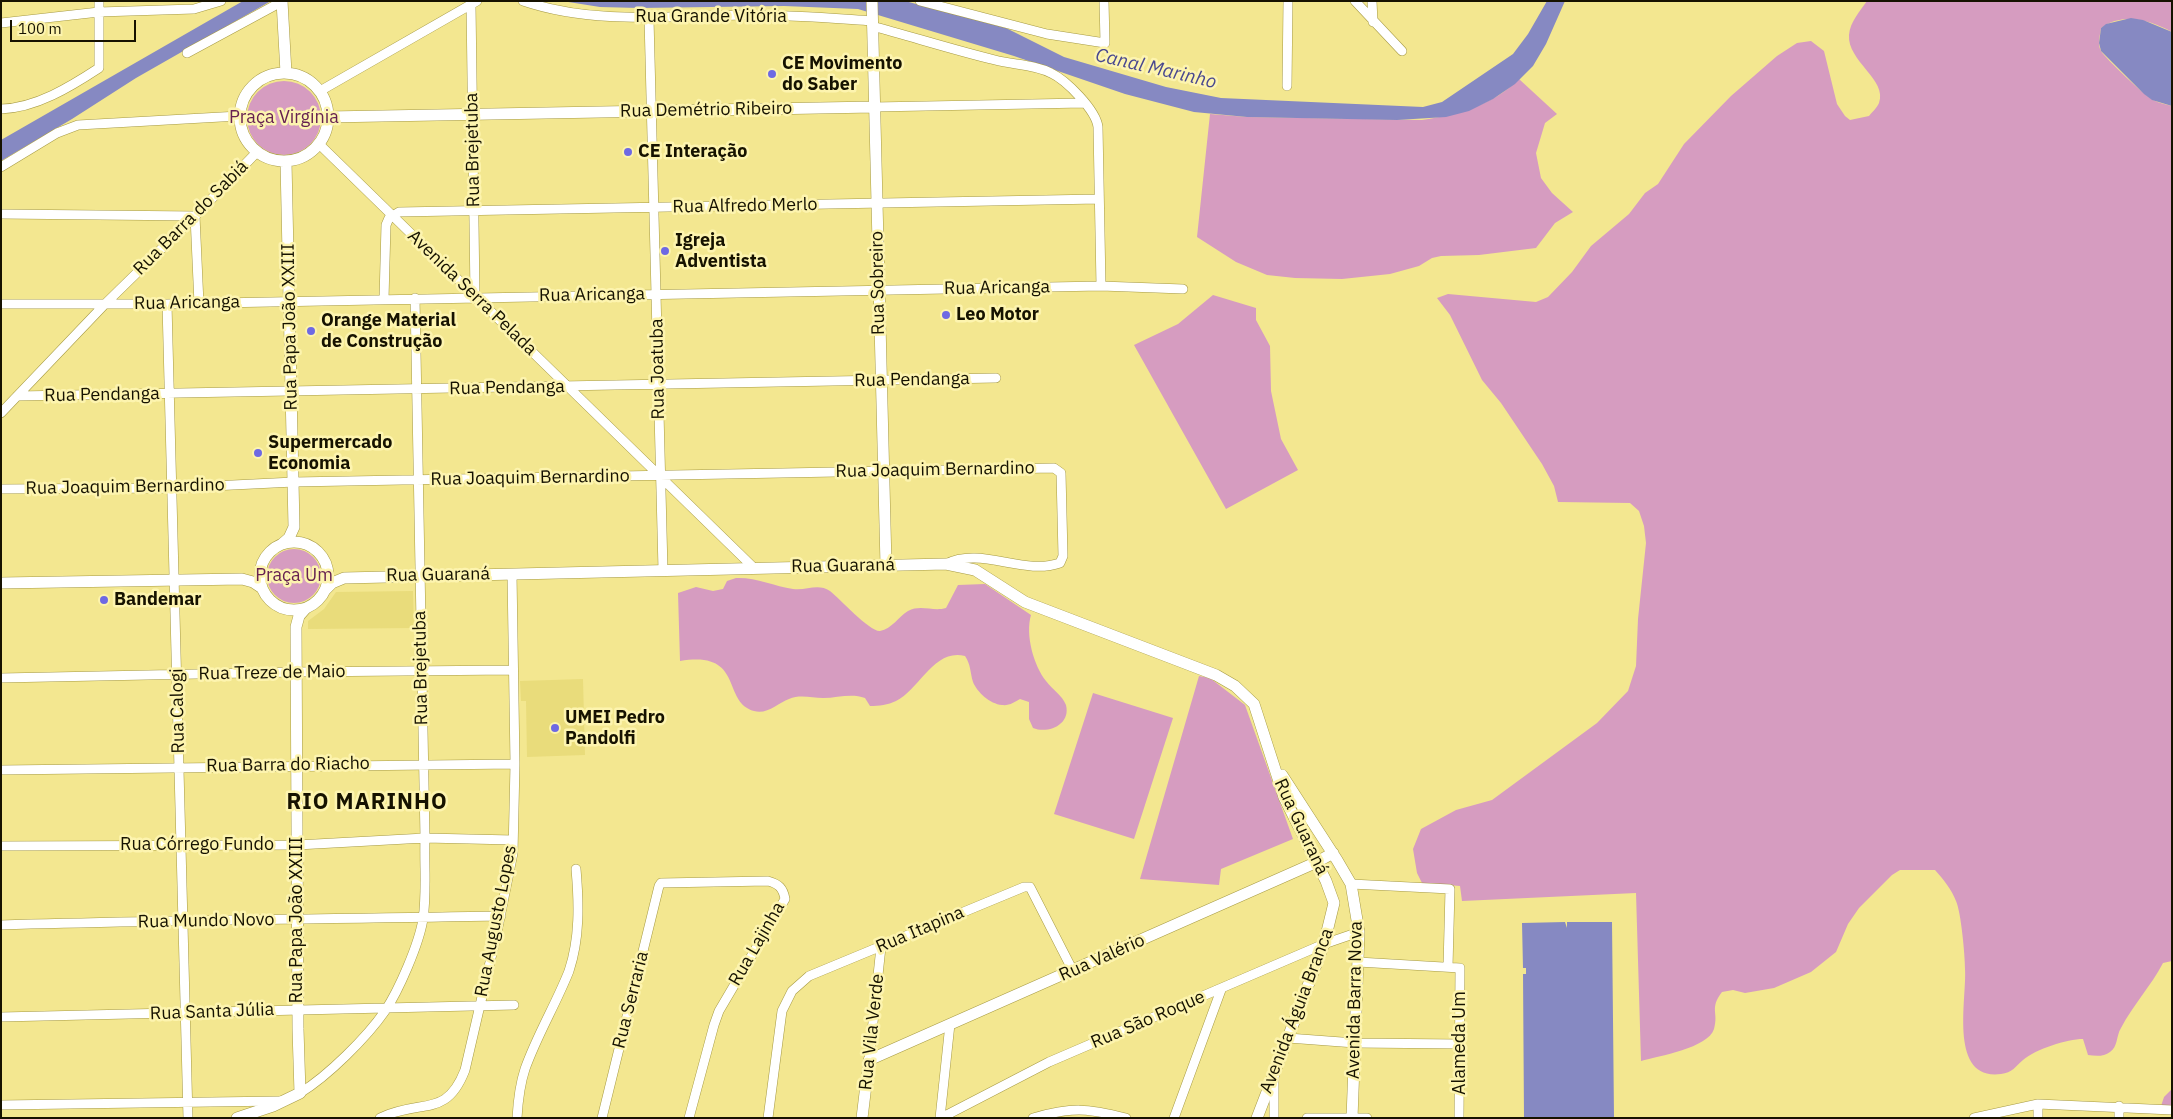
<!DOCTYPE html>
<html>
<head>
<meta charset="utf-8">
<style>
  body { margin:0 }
  #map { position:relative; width:2173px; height:1119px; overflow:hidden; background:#f3e790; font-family:"IBM Plex Sans",sans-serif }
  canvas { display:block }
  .frame { position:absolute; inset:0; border:2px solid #161200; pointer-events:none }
  .scale { position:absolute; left:10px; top:20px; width:126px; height:22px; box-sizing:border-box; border:2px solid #161200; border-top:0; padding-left:6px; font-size:15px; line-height:18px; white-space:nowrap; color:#161200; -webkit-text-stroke:4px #fdf4af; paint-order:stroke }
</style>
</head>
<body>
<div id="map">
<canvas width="2173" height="1119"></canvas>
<div class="frame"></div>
<div class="scale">100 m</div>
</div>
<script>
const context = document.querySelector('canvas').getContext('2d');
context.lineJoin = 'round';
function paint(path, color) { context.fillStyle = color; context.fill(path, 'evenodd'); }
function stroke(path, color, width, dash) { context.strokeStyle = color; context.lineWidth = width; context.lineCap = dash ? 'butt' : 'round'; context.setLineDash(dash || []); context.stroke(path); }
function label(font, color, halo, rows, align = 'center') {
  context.font = font + ' "IBM Plex Sans",sans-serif'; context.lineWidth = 5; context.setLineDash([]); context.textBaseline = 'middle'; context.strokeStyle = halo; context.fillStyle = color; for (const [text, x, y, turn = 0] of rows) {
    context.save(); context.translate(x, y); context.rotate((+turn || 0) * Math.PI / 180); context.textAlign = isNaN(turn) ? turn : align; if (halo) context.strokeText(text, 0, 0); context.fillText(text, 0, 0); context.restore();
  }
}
paint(new Path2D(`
  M413 591 414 628 308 629V621L324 609 336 592Z
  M583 679 585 755 527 757 526 701H521L520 681Z`), '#e9dc7b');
paint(new Path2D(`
  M1867 1H2172V32C2150 20 2123 12 2101 28 2100 36 2097 44 2101 51 2105 58 2146 97 2153 100 2159 103 2165 104 2172 106V961L2163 963C2151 986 2133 1005 2121 1028 2116 1036 2118 1047 2110 1052 2104 1057 2095 1056 2088 1055L2083 1039C2067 1039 2036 1049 2023 1060 2016 1066 2012 1073 2001 1074 1948 1081 1967 999 1965 969 1965 955 1961 912 1956 901 1952 890 1943 879 1935 870H1900L1892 875 1859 908 1848 924 1836 952 1811 972 1774 988 1745 993 1733 990 1722 992C1709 1009 1719 1012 1714 1029 1708 1048 1659 1056 1641 1061L1636 893 1462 901 1460 886 1422 883 1417 873 1413 849 1421 829 1456 810 1492 800 1597 723 1628 691 1636 666 1638 619 1646 543 1644 526 1639 511 1630 503 1558 502 1554 486 1542 464 1501 403 1482 380 1450 315 1437 298 1448 294 1536 302 1548 297 1572 272 1591 246 1629 214 1645 193 1658 184 1684 144 1731 96 1777 56 1797 43 1811 41 1824 51 1837 104 1845 116 1850 120 1869 116C1872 112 1877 108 1879 103 1888 80 1847 61 1849 35 1850 22 1860 11 1867 1Z
  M1519 79 1557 114 1545 123 1536 153 1541 178 1552 193 1573 212 1555 223 1536 248 1479 255 1441 256 1432 258 1419 266 1390 274 1342 279 1295 278 1267 275 1236 262 1197 237 1210 114 1247 117 1422 120C1458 115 1493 105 1519 79Z
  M247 118a37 37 0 1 1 74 0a37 37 0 1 1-74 0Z
  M1213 295 1256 308V320L1270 346 1271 391 1281 439 1298 470 1226 509 1134 345 1178 324Z
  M267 576a27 27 0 1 1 54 0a27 27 0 1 1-54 0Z
  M736 578C755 577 774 586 793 589 806 591 818 583 830 591 840 599 870 632 880 631 892 629 899 616 908 611 921 604 933 612 946 608L958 585 985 584 1031 615C1025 635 1034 666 1046 681 1053 690 1062 695 1066 705 1071 725 1048 734 1033 728L1029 719V702L1020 699C1015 702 1009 706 1002 705 990 704 977 692 973 682 970 672 971 665 965 656 934 648 920 689 896 701 888 705 879 706 870 706L865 698C851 693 838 698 823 698 812 698 800 694 789 699 778 703 767 715 754 711 721 702 745 650 680 661L678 593 696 587 713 591 723 589 727 581Z
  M1199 676 1210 678 1245 705 1293 839 1221 869 1219 885 1140 879Z
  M1093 693 1173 718 1134 839 1054 814Z
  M2172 1089V1106H2161L2164 1097Z`), '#d69cc0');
paint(new Path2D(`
  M243 1H271L136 78 72 119 1 161V140Z
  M562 1H905L1006 28 1064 57 1166 87 1221 98 1423 107 1442 102 1513 54 1528 34 1547 1H1565L1546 44 1533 66 1515 84 1493 99 1469 111 1446 117 1397 120 1247 117 1194 112 1125 94 1014 56 858 9 784 6 639 8 600 7Z
  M2131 18 2143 20 2172 32V106L2152 100 2144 94 2101 51 2099 43 2101 28 2106 24Z
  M1565 922 1567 928V922H1612L1614 1117 1524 1118 1523 974H1526V968H1523L1522 923Z`), '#8689c2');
const minor = new Path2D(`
  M523 1C594 25 668 16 742 15 785 14 829 18 872 21
  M920 1 1047 34 1105 43 1104 1
  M1355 1 1402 51
  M1372 1 1373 22
  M471 5 475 296
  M649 18 663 570
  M1 23 99 12 194 9 221 1
  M872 26C913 37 954 50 995 60 1013 65 1034 64 1051 73 1066 80 1096 110 1098 127L1101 286
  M187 53 283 1
  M1287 86 1288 1
  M320 91 477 1
  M874 107 1084 103
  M1 109C36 108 70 87 99 68V1
  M319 144 754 568
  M1 167 57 133 78 125 239 116
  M1 214 195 216 199 304
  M384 299 386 225 389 218 399 212 1099 199
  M1 304H167L1101 286 1183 289
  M167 304 188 1118
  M17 396 996 378
  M1 413 105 304 195 216 256 153
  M1 489 172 488 294 482 1054 468 1061 473 1063 556 1060 563C1023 576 981 546 946 564
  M1 678 295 672 513 670
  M1 770 515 764
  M1 846 297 845 425 838 513 840
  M1351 884 1450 889 1448 967
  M1 925C168 920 334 919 501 916
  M1358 962 1460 968 1459 1118
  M1 1017 514 1005
  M1288 1038 1355 1043 1459 1044
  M869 1060 881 947
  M1274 1078V1118
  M300 1093C328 1076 367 1037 385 1011 399 990 419 944 423 919 427 893 424 865 425 838L415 298
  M1 1105 281 1101
  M380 1118C422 1098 446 1119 465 1070L497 932 513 853 515 764 512 574
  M517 1118C518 1101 520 1084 525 1069 537 1035 556 1004 569 971 580 938 579 903 576 869
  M602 1118 659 886 661 883 768 881C779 884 783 888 785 899L719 1011 714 1025 689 1118
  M768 1118 782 1011 792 991 809 976 1024 887H1030L1073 971
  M940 1118 950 1024
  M941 1118 1049 1062 1324 944 1359 932
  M1033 1118C1072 1107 1087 1108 1126 1118
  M1174 1118 1221 990
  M1307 1118H1367
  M1974 1118 2038 1104 2172 1110
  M2038 1118V1104
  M2119 1118V1106`);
const tertiary = new Path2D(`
  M282 1 286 73
  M872 1 886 565
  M240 117a44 44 0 1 1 88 0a44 44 0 1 1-88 0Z
  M328 117 874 107
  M260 576a34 34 0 1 1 68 0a34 34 0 1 1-68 0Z
  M282 544 289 538 294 527 286 162
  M1 583 242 579 253 582 262 588
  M325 590 332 583 344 578 946 564 975 570 1025 602 1216 675 1235 686 1254 704 1284 797 1326 881 1334 903 1324 944 1257 1118
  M1282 775 1337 860 1351 884 1359 932 1352 1118
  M237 1118 273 1106 300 1093 298 1029 296 627 299 616 306 608
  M862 1118 869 1060 1317 862 1333 853`);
stroke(minor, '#a69a43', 10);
stroke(tertiary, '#a69a43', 12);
stroke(minor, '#fff', 9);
stroke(tertiary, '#fff', 11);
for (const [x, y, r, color] of [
  [772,74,5,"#6e69e3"],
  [628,152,5,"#6e69e3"],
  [665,251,5,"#6e69e3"],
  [946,315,5,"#6e69e3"],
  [311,331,5,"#6e69e3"],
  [258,453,5,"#6e69e3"],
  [104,600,5,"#6e69e3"],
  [555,728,5,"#6e69e3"]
]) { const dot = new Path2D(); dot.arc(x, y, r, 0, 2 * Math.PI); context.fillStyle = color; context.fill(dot); stroke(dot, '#fdf4af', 2); }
label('18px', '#161200', '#fdf4af', [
  ["Rua Grande Vitória",711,17],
  ["Rua Demétrio Ribeiro",706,110,-1],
  ["Rua Brejetuba",473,150,-91],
  ["Rua Alfredo Merlo",745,206,-1],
  ["Rua Barra do Sabiá",191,218,-45],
  ["Rua Sobreiro",878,283,-91],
  ["Rua Aricanga",997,288,-1],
  ["Avenida Serra Pelada",472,293,44],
  ["Rua Aricanga",592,295,-1],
  ["Rua Aricanga",187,303,-1],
  ["Rua Papa João XXIII",290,327,-91],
  ["Rua Joatuba",658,369,-91],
  ["Rua Pendanga",912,380,-1],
  ["Rua Pendanga",507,388,-1],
  ["Rua Pendanga",102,395,-1],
  ["Rua Joaquim Bernardino",935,470,-1],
  ["Rua Joaquim Bernardino",530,478,-1],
  ["Rua Joaquim Bernardino",125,487,-1],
  ["Rua Guaraná",843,566,-1],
  ["Rua Guaraná",438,575,-1],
  ["Rua Brejetuba",421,668,-91],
  ["Rua Treze de Maio",272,673,-1],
  ["Rua Calogi",178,711,-91],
  ["Rua Barra do Riacho",288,765,-1],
  ["Rua Guaraná",1301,827,65],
  ["Rua Córrego Fundo",197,845],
  ["Rua Papa João XXIII",297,920,-90],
  ["Rua Mundo Novo",206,921,-1],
  ["Rua Augusto Lopes",496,921,-79],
  ["Rua Itapina",920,930,-23],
  ["Rua Lajinha",757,944,-60],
  ["Rua Valério",1102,958,-24],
  ["Rua Serraria",631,1000,-76],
  ["Avenida Barra Nova",1355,1000,-89],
  ["Avenida Águia Branca",1297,1011,-69],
  ["Rua Santa Júlia",212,1012,-2],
  ["Rua São Roque",1148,1020,-23],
  ["Rua Vila Verde",872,1032,-84],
  ["Alameda Um",1460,1043,-90]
]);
label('bold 18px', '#161200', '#fdf4af', [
  ["CE Movimento",782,64],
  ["do Saber",782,85],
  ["CE Interação",638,152],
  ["Igreja",675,241],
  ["Adventista",675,262],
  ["Leo Motor",956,315],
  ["Orange Material",321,321],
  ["de Construção",321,342],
  ["Supermercado",268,443],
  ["Economia",268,464],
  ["Bandemar",114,600],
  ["UMEI Pedro",565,718],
  ["Pandolfi",565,739]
], 'left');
label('18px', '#662151', '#fdf4af', [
  ["Praça Virgínia",284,118],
  ["Praça Um",294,576]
]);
label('italic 19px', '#49488f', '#fdf4af', [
  ["Canal Marinho",1156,69,13]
]);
context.letterSpacing = '1px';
label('bold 22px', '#161200', '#fdf4af', [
  ["RIO MARINHO",367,803]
]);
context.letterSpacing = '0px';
</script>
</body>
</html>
